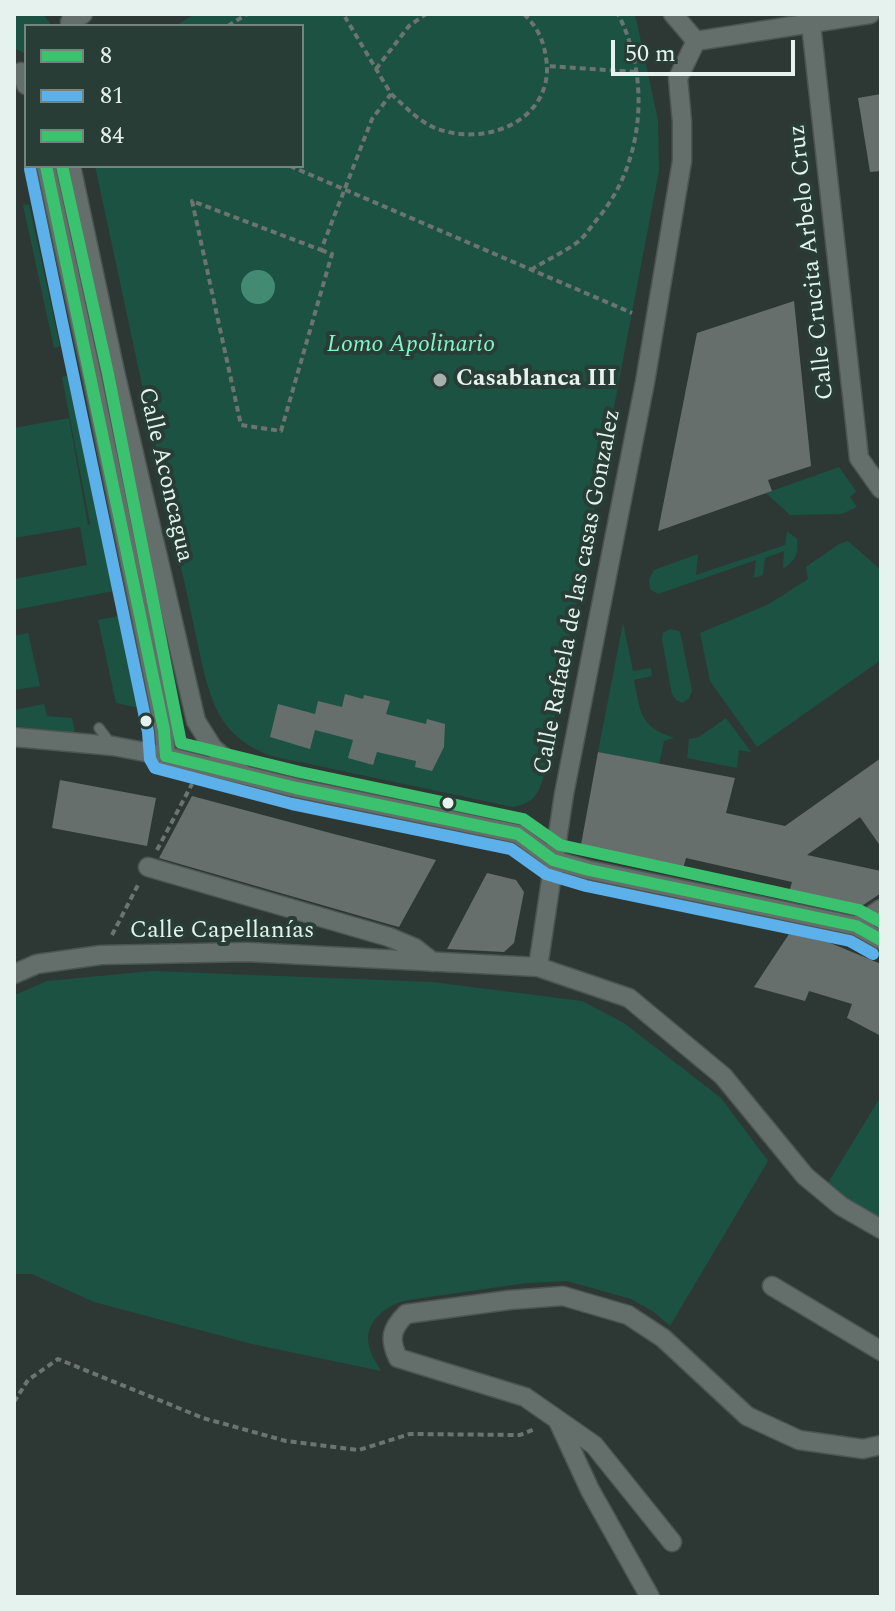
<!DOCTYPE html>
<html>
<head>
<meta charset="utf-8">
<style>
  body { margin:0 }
  #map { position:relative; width:895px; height:1611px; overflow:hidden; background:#2d3834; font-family:Spectral,serif }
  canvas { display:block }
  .frame { position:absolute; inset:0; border:16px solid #e6f2ed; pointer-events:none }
  .legend { position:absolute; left:24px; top:24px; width:280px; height:144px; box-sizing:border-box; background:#283d35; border:2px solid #74857f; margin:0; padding:10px 14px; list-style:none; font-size:24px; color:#e6f2ed }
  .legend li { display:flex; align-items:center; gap:16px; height:40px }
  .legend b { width:40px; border:2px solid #74857f }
  .scale { position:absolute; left:611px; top:40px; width:184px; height:36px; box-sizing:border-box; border:4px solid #e6f2ed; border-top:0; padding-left:10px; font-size:24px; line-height:28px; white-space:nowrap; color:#e6f2ed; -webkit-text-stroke:6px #283d35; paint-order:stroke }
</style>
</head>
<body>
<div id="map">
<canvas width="895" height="1611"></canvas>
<div class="frame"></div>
<ul class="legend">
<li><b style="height:10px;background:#3ac26e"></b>8</li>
<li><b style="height:10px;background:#5cb1ea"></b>81</li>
<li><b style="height:10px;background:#3ac26e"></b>84</li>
</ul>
<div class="scale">50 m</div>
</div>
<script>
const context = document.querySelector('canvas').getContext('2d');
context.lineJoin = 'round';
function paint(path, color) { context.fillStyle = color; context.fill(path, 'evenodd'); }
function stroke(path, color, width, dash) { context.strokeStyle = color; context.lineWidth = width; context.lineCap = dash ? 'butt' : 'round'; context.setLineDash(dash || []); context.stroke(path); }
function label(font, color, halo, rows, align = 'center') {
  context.font = font + ' Spectral,serif'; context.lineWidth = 8; context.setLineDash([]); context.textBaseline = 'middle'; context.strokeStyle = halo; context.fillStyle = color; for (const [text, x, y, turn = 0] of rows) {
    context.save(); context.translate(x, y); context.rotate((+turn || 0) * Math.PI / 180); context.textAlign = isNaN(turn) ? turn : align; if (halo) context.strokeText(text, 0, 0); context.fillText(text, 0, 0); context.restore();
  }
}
paint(new Path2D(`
  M15 14H43L51 25 26 26V54L14 48Z
  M195 14H635L658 120 659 171 543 779C537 797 532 803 513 807L271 756C224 738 213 710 202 664L95 166H302V26H175Z
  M29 204 60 346 54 348 23 205Z
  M67 376 114 591 14 610V579L87 565 80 527 14 538V428L69 418 88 525 90 524 62 377Z
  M839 467 856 491 850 497 857 507 842 514 790 515 766 493Z
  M787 531 797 539C799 554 795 561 783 569L784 551 765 558 763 575 754 578 756 560 658 594 650 589 649 580 654 570 698 554 696 575 785 545Z
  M848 541 881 570V660L757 747 710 681 700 633 769 604 808 579 806 567 839 544Z
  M119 616 139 708 116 703 98 620Z
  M623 623 633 671 651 668 652 676 634 680C641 713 639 726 674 738L664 741 659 764 598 752Z
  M670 629 679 631 681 636 692 691 689 698 683 703 676 700 672 694 662 640 663 633Z
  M28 633 40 686 14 690V636Z
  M44 704 47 716 72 718 75 733 14 726V710Z
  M726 718 751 752 739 750 737 768 687 758 689 739 699 737Z
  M152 971 432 982 582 1001 624 1023 721 1098 768 1161 670 1326 654 1312 631 1299 567 1281 526 1283 408 1300C388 1304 363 1321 369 1346 370 1354 377 1363 381 1371L252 1344 94 1302 32 1274H14V998L15 995 47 981Z
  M881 1096V1220L831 1190 828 1183Z`), '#1c5241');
paint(new Path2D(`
  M241 287a17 17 0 1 1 34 0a17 17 0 1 1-34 0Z`), '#438a72');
paint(new Path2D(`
  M881 94V171L870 172 858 98Z
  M794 301 811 466 768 480 772 491 658 531 697 333Z
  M345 694 363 699 364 695 390 701 386 714 426 724 427 719 445 724 444 747 432 771 415 767 416 761 377 752 373 765 348 758 353 740 315 730 310 749 270 737 278 704 315 714 318 701 342 707Z
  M598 752 735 778 726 813 785 826 881 758V847L860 817 807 855 881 871V893L856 910 788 896 792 882 686 858 682 872 580 850Z
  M60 780 156 798 147 846 52 828Z
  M192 796 334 834 436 860 399 927 388 924 159 858Z
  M487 873 516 880 524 892 514 943 504 952 447 949Z
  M789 934 828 942 881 964V1036L847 1018 852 1004 809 991 805 1001 754 987Z`), '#666f6c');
const lane = new Path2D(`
  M99 728 111 744`);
const street = new Path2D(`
  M673 14 696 41
  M70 22 83 14
  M811 24 859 458 881 489
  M696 41 870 14
  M21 72 26 85
  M46 166 92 377 164 730 166 756
  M71 166 115 372 196 721 213 748 244 775
  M14 737 113 746 166 756 296 788 518 834 553 860 589 870 856 926 881 940
  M148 867 389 937 415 948 433 962
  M856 926 881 909
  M538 967 564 794 645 382 682 161V122L678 78 696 41
  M14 974 37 964 101 955 247 952 538 967 629 998 723 1076 805 1176 841 1206 881 1229
  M772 1286 881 1351
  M558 1421 590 1490 650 1597
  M672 1542 594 1445 525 1397 398 1358C389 1339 391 1329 406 1314L509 1300 563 1296 628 1315 663 1338 747 1416 799 1440 863 1449 881 1445`);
stroke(lane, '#4c5552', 12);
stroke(street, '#4c5552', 21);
stroke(new Path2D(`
  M524 14C540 30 545 44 547 66
  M228 26 247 14
  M376 69 409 26 426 14
  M391 94C405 106 418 121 435 128 483 147 549 123 547 66L636 72
  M290 166 632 313
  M321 250 332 254 281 431 241 425 192 201 321 250 372 119 391 94 345 17
  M531 270C546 260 565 252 579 241 586 235 592 225 599 217 644 162 651 78 618 14
  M157 850 192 784
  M112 935 139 883
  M14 1402 28 1380 58 1359 203 1418 286 1441 359 1450 410 1434 520 1435 535 1429`), '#6c7470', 4, [6, 4]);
stroke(lane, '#646e6a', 9);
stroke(street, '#646e6a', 18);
stroke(new Path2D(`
  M46 166 164 730 166 756 296 788 518 834 553 860 589 870 856 926 881 940`), '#3ac26e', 12);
stroke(new Path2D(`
  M30 169 148 732 150 759 155 768 292 804 511 849 546 874 586 886 850 941 873 954`), '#5cb1ea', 12);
stroke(new Path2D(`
  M62 166 108 374 181 743 300 772 523 819 560 845 859 910 881 922`), '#3ac26e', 12);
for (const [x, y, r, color] of [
  [440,380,8,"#a5b1ac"],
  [146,721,7,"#e6f2ed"],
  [448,803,7,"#e6f2ed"]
]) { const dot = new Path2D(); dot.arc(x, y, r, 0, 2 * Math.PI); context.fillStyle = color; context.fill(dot); stroke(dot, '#283d35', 3); }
label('24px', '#e6f2ed', '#283d35', [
  ["Calle Crucita Arbelo Cruz",813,262,-96],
  ["Calle Aconcagua",164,475,77],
  ["Calle Rafaela de las casas Gonzalez",579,592,-79],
  ["Calle Capellanías",222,932]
]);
label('italic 24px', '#84f2cb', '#283d35', [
  ["Lomo Apolinario",411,346]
]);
label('bold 24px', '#e6f2ed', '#283d35', [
  ["Casablanca III",456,380]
], 'left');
</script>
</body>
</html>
